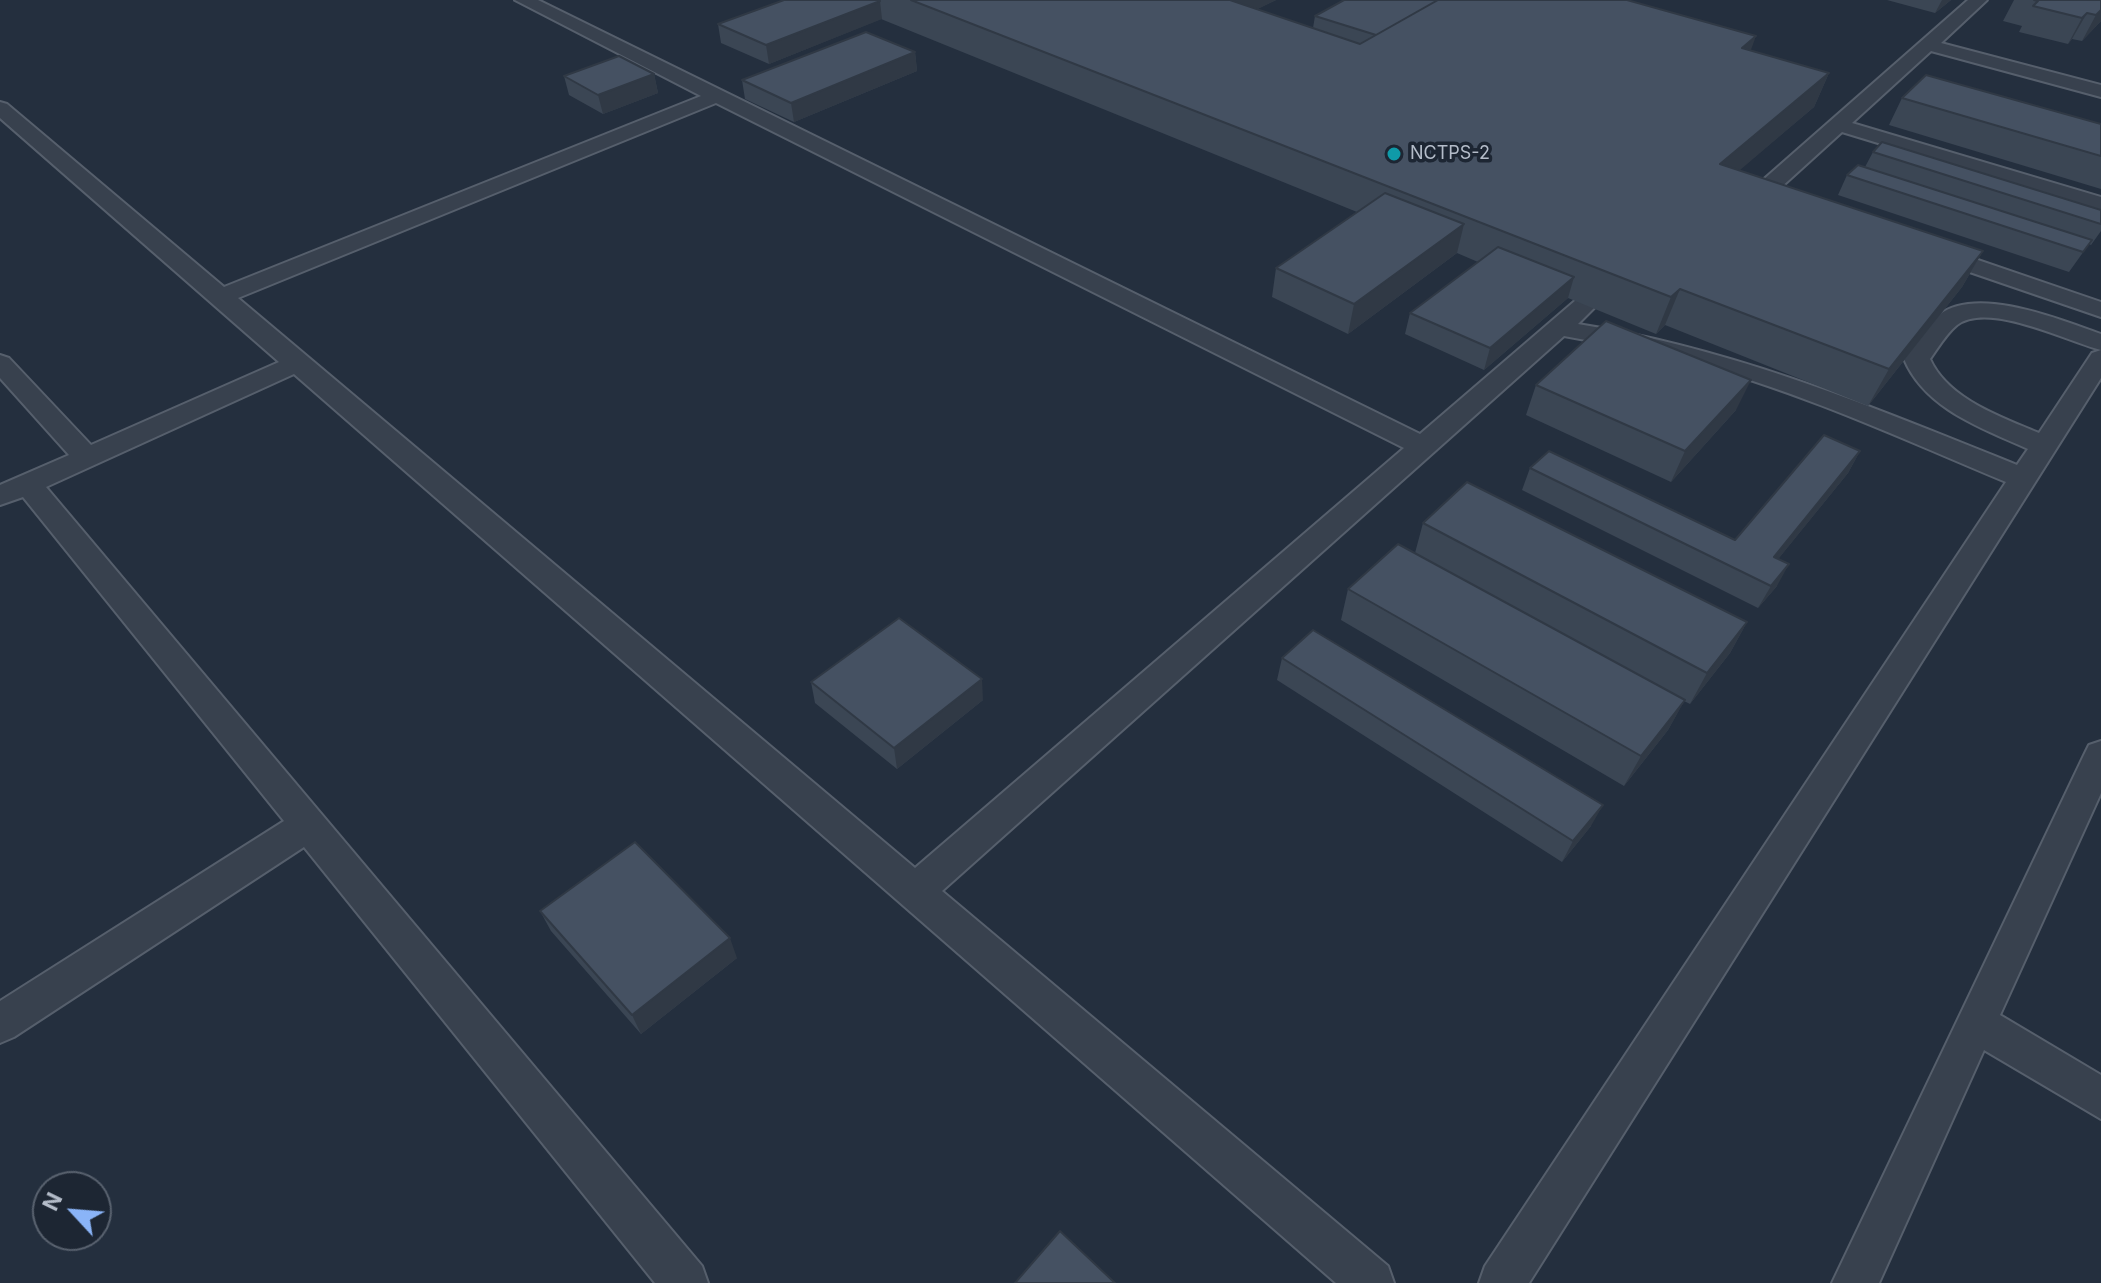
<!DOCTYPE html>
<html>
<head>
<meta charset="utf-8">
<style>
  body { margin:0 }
  #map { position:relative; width:2101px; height:1283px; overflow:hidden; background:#242f3e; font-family:Inter,sans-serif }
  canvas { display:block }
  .north { position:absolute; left:32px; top:1171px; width:80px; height:80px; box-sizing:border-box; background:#1d2633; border:2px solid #59626f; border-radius:50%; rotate:296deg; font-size:22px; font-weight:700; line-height:32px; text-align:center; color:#b4bcc9 }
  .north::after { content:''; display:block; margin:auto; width:28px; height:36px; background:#8ab4f8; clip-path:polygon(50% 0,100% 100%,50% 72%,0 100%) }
</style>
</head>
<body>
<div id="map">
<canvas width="2101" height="1283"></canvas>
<div class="north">N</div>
</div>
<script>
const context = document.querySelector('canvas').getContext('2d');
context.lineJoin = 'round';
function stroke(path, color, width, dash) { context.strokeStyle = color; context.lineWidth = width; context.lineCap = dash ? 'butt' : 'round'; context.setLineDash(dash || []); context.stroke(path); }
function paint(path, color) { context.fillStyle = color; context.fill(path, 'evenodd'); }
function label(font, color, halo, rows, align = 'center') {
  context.font = font + ' Inter,sans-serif'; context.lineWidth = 7; context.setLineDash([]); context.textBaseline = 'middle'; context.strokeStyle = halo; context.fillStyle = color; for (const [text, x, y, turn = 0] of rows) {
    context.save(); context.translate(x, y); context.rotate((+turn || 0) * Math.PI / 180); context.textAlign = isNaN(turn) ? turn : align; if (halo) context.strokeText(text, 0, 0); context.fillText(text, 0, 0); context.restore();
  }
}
const lane = new Path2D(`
  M515 0H538L1420 434 1576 300H1594L1597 305 1578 324C1732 348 1873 407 2017 465L2028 449C1982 428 1925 409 1904 359 1914 345 1925 326 1939 315 1977 285 2061 320 2101 334V350C2067 341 1988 301 1957 325 1946 334 1938 348 1930 359 1948 399 2001 417 2039 433L2092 353 2101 350V378L1529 1283H1479L1485 1266 2006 482C1903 439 1799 391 1690 362 1649 350 1607 344 1564 336L942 891 1388 1266 1394 1283H1336L294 374 46 487 702 1266 708 1283H655L304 847 14 1037 0 1043V1001L284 821 23 497 0 505V485L69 455 0 378V355L9 358 91 445 279 362 0 118V102L7 104 224 287 701 96ZM716 103 1404 448 915 868 238 298Z
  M1968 0H1987L1941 43 2101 85V97L1931 51 1852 123 2101 197V211L1842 132 1778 190 1796 196 1799 201 1796 206 1788 208 1755 197 1752 192 1755 187Z
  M1934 245 2101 302V317L1926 257 1922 252 1926 247Z
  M2101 741V793L2000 1015 2101 1075V1119L1984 1050 1879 1283H1832L2084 755 2089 745Z`);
stroke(lane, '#565f6c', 4);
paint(lane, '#38414e');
paint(new Path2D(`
  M784 0H1276L1257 9 1313 28 1315 16 1751 51 1829 73 1814 107 1739 170 1983 251 1962 287 1868 406 1665 325 1656 334 1568 298 1484 370 1405 334 1410 313 1478 262 1457 253 1348 334 1272 297 1276 268 1357 212 881 19 769 64 721 43 718 24Z
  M1887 0H1951L1935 13Z
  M2014 0H2101V21L2082 41 2072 39 2068 44 2019 32 2022 26 2003 21Z
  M915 52 917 71 794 122 745 99 742 80Z
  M654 74 658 93 603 114 569 95 564 76Z
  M1902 98 2101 124V189L1889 125Z
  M1873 152 2101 210V231L2091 245 2089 244 2069 272 1838 195 1847 175 1865 167Z
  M1536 385 1736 410 1671 482 1526 415Z
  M1860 451 1848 473 1778 559 1777 586 1758 608 1522 490 1530 468 1735 540Z
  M1423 523 1747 622 1730 653 1690 704 1684 701 1668 730 1624 786 1341 620 1348 589 1415 553Z
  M1282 658 1591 826 1562 862 1277 680Z
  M811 682 983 700 897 769 815 703Z
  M540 911 737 958 641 1034 551 931Z`), '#3b4654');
paint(new Path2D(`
  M1221 0H1276L1218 29Z
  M1942 0H1951L1935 13Z
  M880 1 882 19 769 64 766 45Z
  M2101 10V21L2082 41 2096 15Z
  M2087 13 2072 39 2068 44 2082 18Z
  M1756 36 1744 69 1742 48Z
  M915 52 917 71 794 122 791 103Z
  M1829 73 1814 107 1706 199 1720 164Z
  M654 74 658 93 603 114 598 95Z
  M1464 224 1457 253 1348 334 1354 304Z
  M1983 251 1962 287 1868 406 1889 369Z
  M1574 277 1568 298 1484 370 1490 348Z
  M1680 289 1665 325 1656 334 1671 297Z
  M1751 380 1736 410 1671 482 1685 451Z
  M1860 451 1848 473 1762 579 1774 557Z
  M1789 564 1777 586 1758 608 1771 586Z
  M1747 622 1730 653 1690 704 1707 673Z
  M982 679 983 700 897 769 894 748Z
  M1685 700 1668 730 1624 786 1641 756Z
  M1603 805 1591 826 1562 862 1573 841Z
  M730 938 737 958 641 1034 632 1015Z`), '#303945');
const building = new Path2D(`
  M784 0H877L880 1 766 45 718 24Z
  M911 0H1230L1360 44 1438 0H1627L1756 36 1742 48 1829 73 1720 164 1983 251 1889 369 1680 289 1671 297Z
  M1344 0H1438L1376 35 1315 16Z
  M2034 0H2101V10L2096 15 2087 13 2082 18 2033 6 2038 1Z
  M866 32 915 52 791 103 742 80Z
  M619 56 654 74 598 95 564 76Z
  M1926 75 2101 124V156L1902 98Z
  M1882 142 2101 210V224L1873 152Z
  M1858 165 2092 240 2083 252 1847 175Z
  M1385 193 1464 224 1354 304 1276 268Z
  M1498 247 1574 277 1490 348 1410 313Z
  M1606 321 1751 380 1685 451 1536 385Z
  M1824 435 1860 451 1774 557 1789 564 1771 586 1530 468 1549 451 1735 540Z
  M1467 482 1747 622 1707 673 1423 523Z
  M1398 544 1685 700 1641 756 1348 589Z
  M899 618 982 679 894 748 811 682Z
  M1313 630 1603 805 1573 841 1282 658Z
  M635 842 730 938 632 1015 540 911Z
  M1060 1231 1115 1283H1015Z`);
paint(building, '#455162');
stroke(building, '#303945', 2);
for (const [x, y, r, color] of [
  [1394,154,8,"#0f9aa8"]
]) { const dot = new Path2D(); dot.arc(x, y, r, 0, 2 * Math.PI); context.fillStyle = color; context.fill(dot); stroke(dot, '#1d2633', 3); }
label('18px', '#b4bcc9', '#1d2633', [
  ["NCTPS-2",1410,154]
], 'left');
</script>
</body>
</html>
